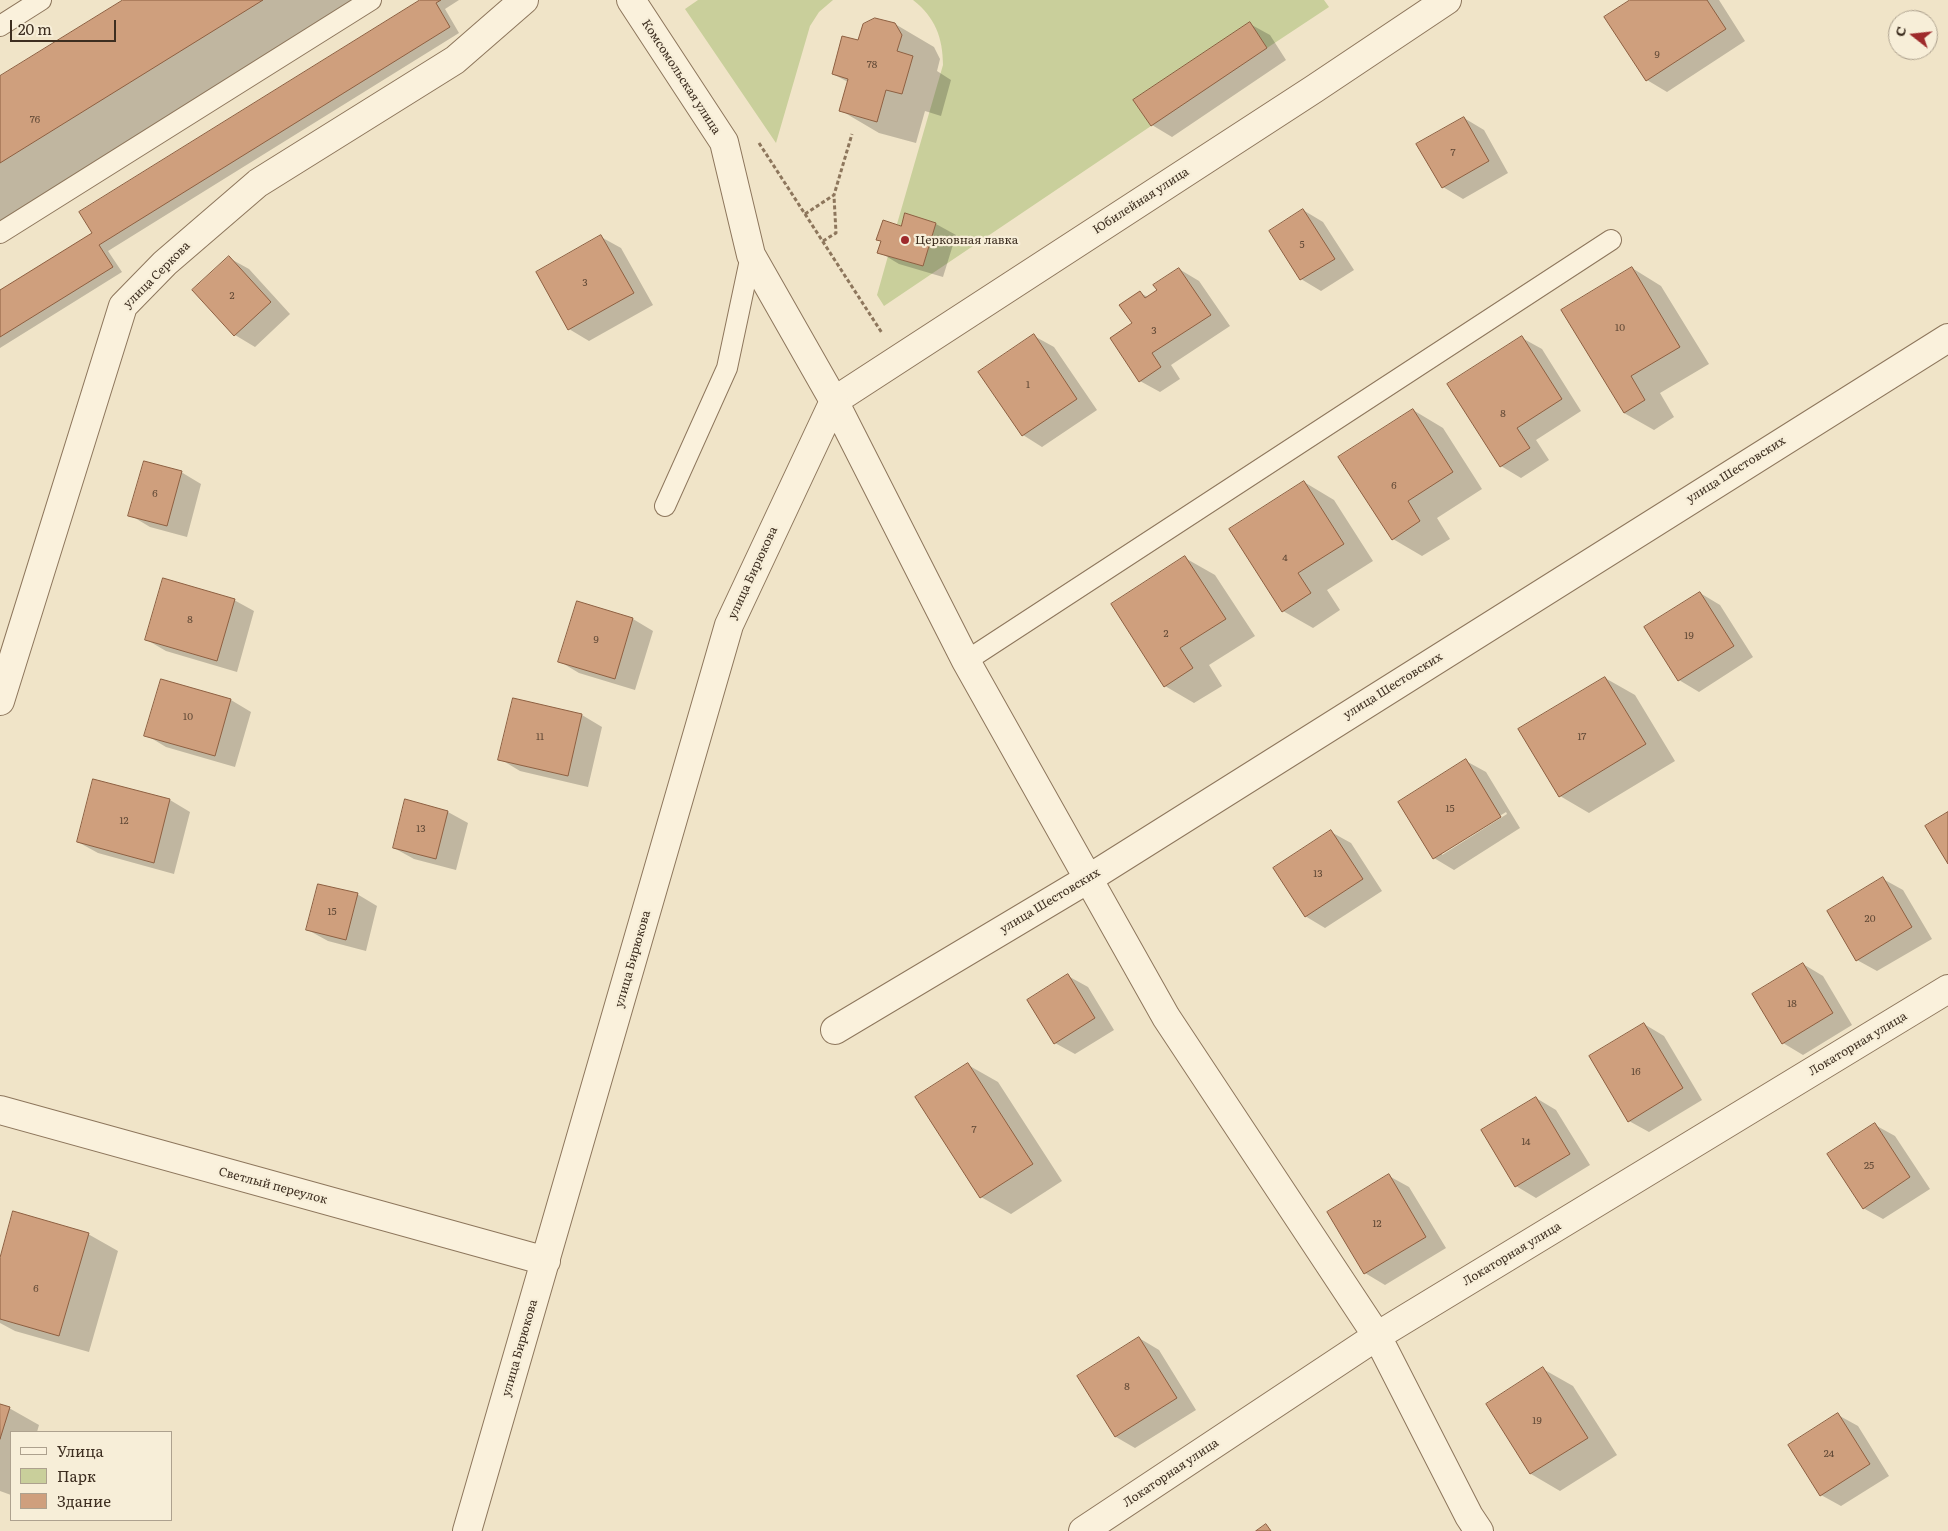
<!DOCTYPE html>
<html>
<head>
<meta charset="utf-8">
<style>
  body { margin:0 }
  #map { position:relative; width:1948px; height:1531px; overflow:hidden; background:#f0e4c8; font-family:Literata,serif }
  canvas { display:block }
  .legend { position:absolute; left:10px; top:1431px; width:162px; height:90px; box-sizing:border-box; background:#f7eed8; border:1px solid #ada18e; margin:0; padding:6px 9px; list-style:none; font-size:15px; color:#3d2e20 }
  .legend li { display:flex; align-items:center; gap:10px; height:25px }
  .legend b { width:25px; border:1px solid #ada18e }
  .north { position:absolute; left:1888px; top:10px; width:50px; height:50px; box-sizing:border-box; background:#f7eed8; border:1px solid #ada18e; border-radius:50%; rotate:286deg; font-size:14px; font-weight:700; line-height:20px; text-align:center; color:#3d2e20 }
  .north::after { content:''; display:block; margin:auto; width:18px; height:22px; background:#9e2a2b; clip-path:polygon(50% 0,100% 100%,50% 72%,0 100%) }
  .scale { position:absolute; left:10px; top:20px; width:106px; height:22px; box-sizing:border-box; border:2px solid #3d2e20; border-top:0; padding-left:6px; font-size:15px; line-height:18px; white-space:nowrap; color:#3d2e20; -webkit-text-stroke:4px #f7eed8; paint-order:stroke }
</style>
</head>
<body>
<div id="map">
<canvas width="1948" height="1531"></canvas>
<ul class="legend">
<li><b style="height:6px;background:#faf1dc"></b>Улица</li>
<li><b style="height:14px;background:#c9cf9b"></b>Парк</li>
<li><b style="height:14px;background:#cf9f7d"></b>Здание</li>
</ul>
<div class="north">С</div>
<div class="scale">20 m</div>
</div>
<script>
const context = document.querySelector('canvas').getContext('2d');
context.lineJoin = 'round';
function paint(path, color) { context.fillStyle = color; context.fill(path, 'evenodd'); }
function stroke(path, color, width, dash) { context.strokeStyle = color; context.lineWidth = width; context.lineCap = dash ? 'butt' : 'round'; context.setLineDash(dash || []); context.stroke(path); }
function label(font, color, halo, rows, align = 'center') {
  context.font = font + ' Literata,serif'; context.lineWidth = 4.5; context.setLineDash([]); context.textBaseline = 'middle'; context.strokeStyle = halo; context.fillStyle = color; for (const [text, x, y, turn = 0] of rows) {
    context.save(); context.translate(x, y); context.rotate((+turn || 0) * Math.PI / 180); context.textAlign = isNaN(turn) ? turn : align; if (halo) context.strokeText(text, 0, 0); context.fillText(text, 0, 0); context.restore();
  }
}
paint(new Path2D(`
  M698 0H833L819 12 810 26 776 143 685 9Z
  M913 0H1324L1329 7 1267 48 1250 23 1134 101 1151 126 884 306 877 295 888 256 923 266 936 223 906 214 901 226 897 224 943 65C943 38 935 17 913 0Z`), '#c9cf9b');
paint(new Path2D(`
  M126 0H369L0 229V78Z
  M423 0H459L445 9 459 33 108 251 122 272 0 348V292L94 234Z
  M1632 0H1719L1745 41 1667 92 1647 80Z
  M895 24 934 47 940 59 937 71 951 80 941 116 925 111 916 143 879 133 840 110 848 82 833 74 859 42Z
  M1250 24 1270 35 1286 60 1172 137 1152 125Z
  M1464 118 1484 130 1508 173 1463 199 1443 187Z
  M1303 210 1323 222 1354 270 1321 291 1301 279 1271 231Z
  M936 224 956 235 943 277 899 264 879 252 902 227Z
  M601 237 621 248 653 305 589 341 569 329 537 273Z
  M229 258 249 269 290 314 255 347 235 335 194 290Z
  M1632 268 1661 286 1709 364 1660 393 1674 417 1654 430 1624 413Z
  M1179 269 1199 281 1230 326 1171 365 1180 379 1160 392 1140 381 1134 324 1140 293 1148 297 1159 290Z
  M1034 336 1054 347 1097 410 1042 447 1023 435Z
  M1522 338 1542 349 1581 411 1536 440 1549 460 1521 478 1501 466Z
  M1413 410 1443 428 1482 489 1437 518 1450 539 1422 556 1393 539Z
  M181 472 201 484 187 537 150 527 130 515Z
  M1304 482 1334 500 1373 561 1327 590 1340 610 1313 628 1283 611Z
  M1185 558 1215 575 1255 636 1209 665 1222 686 1194 703 1165 686Z
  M1700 593 1720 605 1753 657 1699 692 1679 680Z
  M234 600 254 611 237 672 166 651 147 640Z
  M577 602 633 619 653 631 635 690 579 673 559 661Z
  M1605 678 1635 695 1675 761 1589 813 1560 796Z
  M162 680 231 700 251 712 235 767 166 747 146 735Z
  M514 699 582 715 602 727 588 787 520 771 500 759Z
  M1466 761 1486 772 1520 828 1454 870 1434 858ZM1506 812 1507 814 1442 855V852Z
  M94 780 170 800 190 812 174 874 98 853 78 842Z
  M406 801 448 812 468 823 456 870 414 859 394 848Z
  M1331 832 1351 843 1382 891 1325 928 1305 916Z
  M1883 879 1903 890 1932 939 1877 971 1857 960Z
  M357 894 377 906 366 951 328 941 308 930Z
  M1803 964 1823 976 1852 1025 1803 1055 1783 1043Z
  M1068 976 1088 987 1114 1030 1075 1054 1055 1043Z
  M1644 1024 1664 1036 1702 1100 1649 1132 1629 1121Z
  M968 1065 998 1082 1062 1181 1011 1214 981 1197Z
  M1536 1098 1556 1110 1590 1165 1536 1198 1516 1186Z
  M1875 1125 1895 1136 1930 1189 1883 1219 1863 1208Z
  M1389 1176 1409 1187 1446 1248 1385 1285 1365 1273Z
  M88 1234 118 1251 89 1352 15 1331 0 1323V1263Z
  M1139 1338 1159 1350 1196 1410 1135 1448 1116 1437Z
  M1543 1369 1573 1386 1617 1455 1560 1491 1531 1474Z
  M0 1405 9 1408 39 1425 37 1432H11V1495L0 1491Z
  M1838 1415 1858 1426 1889 1476 1841 1506 1821 1495Z`), '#0003');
const building = new Path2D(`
  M123 0H263L0 163V76Z
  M420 0H441L436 3 450 27 99 245 113 267 0 337V290L92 233 79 212Z
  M1630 0H1707L1726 29 1646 81 1604 17Z
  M875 18 895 23 902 35 897 51 913 56 902 94 886 90 877 122 839 111 848 79 832 74 842 36 858 40 863 24Z
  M1250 22 1267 48 1151 126 1133 100Z
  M1464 117 1489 161 1442 188 1416 144Z
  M1303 209 1335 259 1300 280 1269 231Z
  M905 213 936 223 923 266 877 253 881 241 876 240 883 220 901 226Z
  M601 235 634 293 568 330 536 272Z
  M229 256 271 302 234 336 192 290Z
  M1632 267 1680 347 1631 376 1645 400 1624 413 1561 310Z
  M1179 268 1211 315 1152 353 1161 367 1139 382 1110 338 1132 323 1119 305 1140 291 1145 298 1157 290 1153 285Z
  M1034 334 1077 399 1022 436 978 372Z
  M1522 336 1562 399 1517 428 1530 448 1500 467 1447 384Z
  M1413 409 1453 472 1408 501 1420 521 1392 540 1338 457Z
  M144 461 182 471 167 526 128 516Z
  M1304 481 1344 544 1298 573 1311 593 1282 612 1229 529Z
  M1185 556 1226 619 1180 648 1193 668 1164 687 1111 604Z
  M163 578 235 599 217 661 145 640Z
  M1700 592 1734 646 1678 681 1644 627Z
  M577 601 633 618 615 679 558 662Z
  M1605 677 1646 744 1559 797 1518 729Z
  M161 679 231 699 215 756 144 736Z
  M513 698 582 714 568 776 498 760Z
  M1466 759 1501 817 1433 859 1398 802Z
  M93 779 170 799 154 863 77 842Z
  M405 799 448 811 436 859 393 848Z
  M1948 812V864L1925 826Z
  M1331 830 1363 879 1305 917 1273 868Z
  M1883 877 1912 927 1856 961 1827 911Z
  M318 884 358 893 346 940 306 930Z
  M1803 963 1833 1013 1782 1044 1752 994Z
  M1068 974 1095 1018 1054 1044 1027 1000Z
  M1644 1023 1683 1088 1628 1122 1589 1056Z
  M968 1063 1033 1164 980 1198 915 1097Z
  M1536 1097 1570 1154 1515 1187 1481 1130Z
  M1875 1123 1910 1177 1863 1209 1827 1154Z
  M1389 1174 1426 1237 1364 1274 1327 1212Z
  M13 1211 89 1233 59 1336 0 1319V1258Z
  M1139 1337 1177 1398 1115 1437 1077 1376Z
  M1543 1367 1588 1438 1530 1474 1486 1404Z
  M0 1404 10 1407 0 1439Z
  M1838 1413 1870 1464 1820 1496 1788 1445Z
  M1266 1524 1271 1531H1256Z`);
paint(building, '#cf9f7d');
stroke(building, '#8d5f41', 1);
const service = new Path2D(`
  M0 26 41 0
  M0 233 371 0
  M665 506 727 368 751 255
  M966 661 1611 240`);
const minor = new Path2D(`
  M834 401 966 661 1166 1017 1377 1336 1469 1516 1479 1531
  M834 401 1314 89 1447 0
  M0 701 123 306 165 263 258 183 455 60 524 0
  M835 1030 1088 879 1948 338
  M0 1110 546 1261
  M467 1531 729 625 834 401
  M1083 1531 1377 1336 1948 989`);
const tertiary = new Path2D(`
  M631 0 724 142 751 255 834 401`);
stroke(service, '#8d765c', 22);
stroke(minor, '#8d765c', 30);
stroke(tertiary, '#8d765c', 30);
stroke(new Path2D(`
  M759 143 882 333
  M805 214 834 195 852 134
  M823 241 836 233 834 196`), '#8d765c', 3, [4, 2.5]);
stroke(service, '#faf1dc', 20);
stroke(minor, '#faf1dc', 28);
stroke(tertiary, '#faf1dc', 28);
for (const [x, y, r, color] of [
  [905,240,5,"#9e2a2b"]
]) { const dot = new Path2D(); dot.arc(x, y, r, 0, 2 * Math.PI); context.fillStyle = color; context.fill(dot); stroke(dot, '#f7eed8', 2); }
label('10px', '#624a37', null, [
  ["9",1657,55],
  ["78",872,65],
  ["76",35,120],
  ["7",1453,153],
  ["5",1302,245],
  ["3",585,283],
  ["2",232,296],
  ["10",1620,328],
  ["3",1154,331],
  ["1",1028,385],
  ["8",1503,414],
  ["6",1394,486],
  ["6",155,494],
  ["4",1285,558],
  ["8",190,620],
  ["2",1166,634],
  ["19",1689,636],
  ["9",596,640],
  ["10",188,717],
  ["11",540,737],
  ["17",1582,737],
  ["15",1450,809],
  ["12",124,821],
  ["13",421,829],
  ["13",1318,874],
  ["15",332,912],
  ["20",1870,919],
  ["18",1792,1004],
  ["16",1636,1072],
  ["7",974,1130],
  ["14",1526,1142],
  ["25",1869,1166],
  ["12",1377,1224],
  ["6",36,1289],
  ["8",1127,1387],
  ["19",1537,1421],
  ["24",1829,1454]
]);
label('12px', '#3d2e20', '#f7eed8', [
  ["Комсомольская улица",681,77,57],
  ["Юбилейная улица",1141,201,-33],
  ["улица Серкова",157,275,-45],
  ["улица Шестовских",1736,470,-32],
  ["улица Бирюкова",753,573,-65],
  ["улица Шестовских",1393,686,-32],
  ["улица Шестовских",1050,901,-31],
  ["улица Бирюкова",633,959,-74],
  ["Локаторная улица",1858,1044,-31],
  ["Светлый переулок",273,1186,15],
  ["Локаторная улица",1512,1254,-31],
  ["улица Бирюкова",520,1348,-74],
  ["Локаторная улица",1171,1473,-34]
]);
label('12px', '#3d2e20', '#f7eed8', [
  ["Церковная лавка",915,240]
], 'left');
</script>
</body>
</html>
